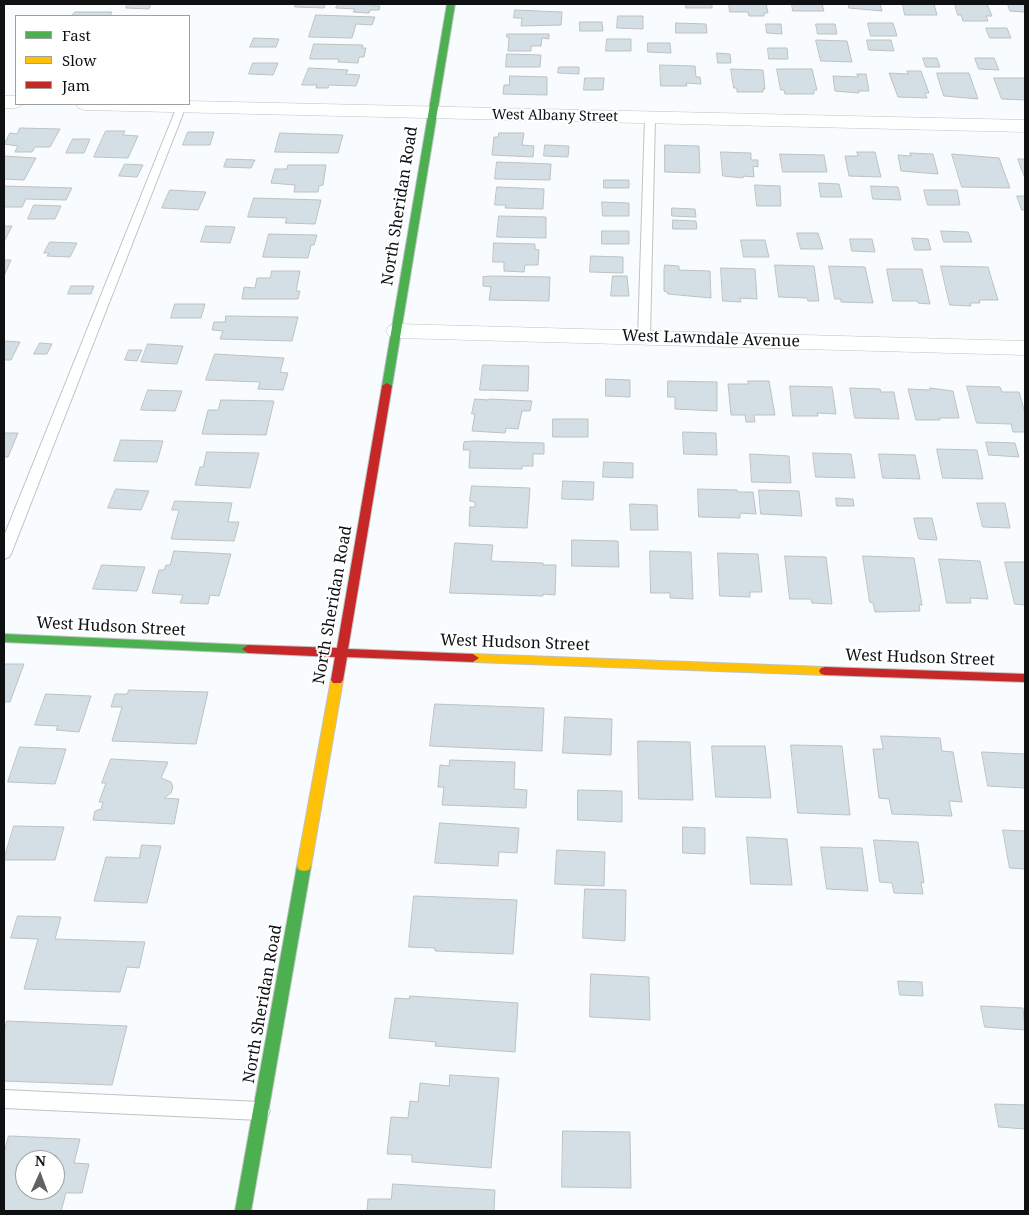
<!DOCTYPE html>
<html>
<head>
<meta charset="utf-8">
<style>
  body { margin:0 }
  #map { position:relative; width:1029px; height:1215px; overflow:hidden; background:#f9fcfe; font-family:"Noto Serif",serif }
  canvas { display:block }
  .frame { position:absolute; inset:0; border:5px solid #0e1011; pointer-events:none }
  .legend { position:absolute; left:15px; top:15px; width:175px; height:90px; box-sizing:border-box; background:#fff; border:1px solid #9f9fa0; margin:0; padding:6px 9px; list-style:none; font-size:15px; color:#0e1011 }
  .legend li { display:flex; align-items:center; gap:10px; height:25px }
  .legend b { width:25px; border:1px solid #9f9fa0 }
  .north { position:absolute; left:15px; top:1150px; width:50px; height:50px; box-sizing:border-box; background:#fff; border:1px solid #9f9fa0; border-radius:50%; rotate:2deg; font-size:14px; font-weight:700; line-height:20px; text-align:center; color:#0e1011 }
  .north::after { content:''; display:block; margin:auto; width:18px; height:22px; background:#606364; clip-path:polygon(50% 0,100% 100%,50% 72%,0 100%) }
</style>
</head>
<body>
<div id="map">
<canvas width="1029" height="1215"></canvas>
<div class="frame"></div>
<ul class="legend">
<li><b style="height:6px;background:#4caf50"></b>Fast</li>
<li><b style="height:6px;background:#ffc107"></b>Slow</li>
<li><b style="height:6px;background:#c62828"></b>Jam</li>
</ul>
<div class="north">N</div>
</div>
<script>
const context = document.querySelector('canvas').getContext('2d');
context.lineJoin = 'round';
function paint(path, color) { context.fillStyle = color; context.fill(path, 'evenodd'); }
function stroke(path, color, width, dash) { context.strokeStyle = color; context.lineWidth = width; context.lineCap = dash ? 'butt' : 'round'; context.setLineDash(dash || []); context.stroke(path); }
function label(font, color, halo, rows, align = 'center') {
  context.font = font + ' "Noto Serif",serif'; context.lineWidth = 4; context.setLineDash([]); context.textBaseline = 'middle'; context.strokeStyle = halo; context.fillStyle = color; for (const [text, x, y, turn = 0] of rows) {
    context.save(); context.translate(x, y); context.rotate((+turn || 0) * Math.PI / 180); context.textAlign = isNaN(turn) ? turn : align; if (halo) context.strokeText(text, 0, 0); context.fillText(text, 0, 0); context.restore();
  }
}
const building = new Path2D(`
  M128 4H151L149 9 126 8Z
  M296 4H325L324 8 295 7Z
  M338 4H373V6H380L379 10H370L369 13 353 12 355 9 336 8Z
  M686 4H712V8H686Z
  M729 4H766L768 13H764V16H749L748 12H730Z
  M792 4H822L824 11H793Z
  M849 4H880L882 11 849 8Z
  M903 4H934L937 15H905Z
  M955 4H987L992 16H986L988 21H963L961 15H958Z
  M1008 4H1025V15L1024 12 1010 11Z
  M515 10 562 12 561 25 521 26 522 18H514Z
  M75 12H112L110 16H72Z
  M316 15 375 17 372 25 356 24 352 38 309 37Z
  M618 16H643V29L617 28Z
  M580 22H602L603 31H580Z
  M676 23 706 24 707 33H676Z
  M868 23H893L897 36H871Z
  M766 24H781L782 34 767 33Z
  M816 24H835L837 34H818Z
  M986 28H1007L1011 38H990Z
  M507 34H549V39L542 38 541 46H531V51H508L509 37H507Z
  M254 38 279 39 276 47H250Z
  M607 39H631V51H606Z
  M816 40 847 41 852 62 821 61Z
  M867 40H891L894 51 869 50Z
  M648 43H670L671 53 648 52Z
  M314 44 363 45 362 48H366L364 57H359L358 63 338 62 339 59H310Z
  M768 48H787L788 59H769Z
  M717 53 730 54 731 63H718Z
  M507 54 541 55 540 67H506Z
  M923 58H937L940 67H926Z
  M975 58H994L999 70 979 69Z
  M253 63H278L273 75 249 74Z
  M660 65 695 66 696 77H700L701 84 686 83 687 86H661Z
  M559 67H579V74L558 73Z
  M309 68 348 70 346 74 360 75 356 86 329 85 328 88H316L317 85H302Z
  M731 69 763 70 765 89H763V92H737V88H734Z
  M777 69H812L817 90H814V94H785L784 90H781Z
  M907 71H921L929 93H925L927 98 898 97 889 73 908 74Z
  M937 73H969L978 99 944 96Z
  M857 74H866L869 91H858L859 93 835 91 833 76 858 77Z
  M510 76 547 77V95L503 94 504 85H509Z
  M585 78H604L603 90H584Z
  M994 78H1025V100L1002 99Z
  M20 128 60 129 50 147H35L32 152H15L18 146 4 144 10 133 17 134Z
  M106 131H125L123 135 138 136 128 158 94 157Z
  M188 132H214L210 145H183Z
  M280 133 343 135 338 153 275 152Z
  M499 133H524L522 145 534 146 533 157 492 155 494 137H498Z
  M73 139H90L84 153H66Z
  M545 145 569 146 568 157 544 156Z
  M665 145 699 146 700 173 665 172Z
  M721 152 751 153V160H758V167L753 166 754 177 743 176V178L723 176Z
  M857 152H875L881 177 849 176 845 156H858Z
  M910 153 933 154 938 174 901 171 898 155 911 156Z
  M780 154 824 155 827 172H783Z
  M952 154 999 158 1010 188 962 187Z
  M4 156 36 158 24 180 4 179Z
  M227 159 255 160 251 168 224 167Z
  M1018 159H1025V178Z
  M497 162 551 164 550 180 495 179Z
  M125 164 143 165 137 177 119 176Z
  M288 165H326L323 185 319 186 318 192H294L295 185 271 183 275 169H287Z
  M604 180H629V188H604Z
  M819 183 839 184 842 197H821Z
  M755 185 780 186 781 206H757Z
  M4 186 72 188 66 200 26 199 22 207H4Z
  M871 186 898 187 901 200 873 199Z
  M497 187 544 189 543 209 505 208 506 205H495Z
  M170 190 206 192 198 210 162 208Z
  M924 190H957L960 205H928Z
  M1017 196H1025V210H1022Z
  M254 198 321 200 315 224 285 223 287 218 248 217Z
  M602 202 629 203V216H603Z
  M34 205 61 206 55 219H28Z
  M672 208 695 209 696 217 672 216Z
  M499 216 546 217V238L497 237Z
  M673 220 696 221 697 229H673Z
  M4 226H12L4 242Z
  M206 226 235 227 230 243 201 242Z
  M602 231H629V244H602Z
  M941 231 968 232 972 242H944Z
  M797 233H818L823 249H801Z
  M269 234 317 235 314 245H311L308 258 263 257Z
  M912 238 928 239 931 250H915Z
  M850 239H872L875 252 852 251Z
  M741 240H765L769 257H744Z
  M50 242 77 243 70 257 47 256 49 253H44Z
  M494 243 535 244V249L539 250 538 265H525L524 272 504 271V262H493Z
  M591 256 623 257V273L590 272Z
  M4 260H11L4 276Z
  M665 265 679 266V270L710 271 711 298 668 294 667 292 664 291V270Z
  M775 265 814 266 819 301H808L807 298 779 297Z
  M829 266 865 267 873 303 841 302V299H835Z
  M941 266 988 267 998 300H979L980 303H970L971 306 950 305Z
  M721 268 755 269 757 299 740 298 741 302 723 301Z
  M887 269H922L930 304 918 303V301H893Z
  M272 271H300L296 291H300L298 299H242L244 287 255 288 257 278H270Z
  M491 276 550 277 549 301 489 300 491 287 483 286V277Z
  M613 276H627L629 296H611Z
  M71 286H94L91 294H68Z
  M175 304H205L201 318H171Z
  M226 316 298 317 292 341 220 339 223 331 212 330 214 322H225Z
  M4 341 20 342 11 360H4Z
  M40 343 52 344 47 354H34Z
  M148 344 183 346 177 364 141 362Z
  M129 350H142L137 361 125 360Z
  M215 354 284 358 280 372 288 373 283 390 258 389 260 382 206 380Z
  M483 365 529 366 528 391 480 390Z
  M606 379 630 380V397L606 396Z
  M668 381 717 382V411L675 409V397H668Z
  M748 381H769L775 415H754L755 422H746L745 415H731L728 384H748Z
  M790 386 832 387 836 414 817 413 818 416H793Z
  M967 386 1000 387 1002 392H1019L1025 413V432H1013L1011 424 977 423Z
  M850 388 880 389 881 392H894L899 419 855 418Z
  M930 388 953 391 959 418H939L940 420H916L908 389 930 390Z
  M148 390 182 391 175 411 141 410Z
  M475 399 489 400V399L532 401 530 411H522L518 429 506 428 505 433 472 431 475 414H472Z
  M221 400 274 401 266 435 202 434 208 410H218Z
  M553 419H588V437H553Z
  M683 432 716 433 717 455 684 454Z
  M4 433H18L8 457H4Z
  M121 440 163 441 157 462 114 461Z
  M476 441 544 443V454H533V466H522V469L469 468 470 450H463L464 442Z
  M986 442 1015 443 1019 457 989 455Z
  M937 449 977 450 983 479 943 478Z
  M207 452 259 453 250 488 195 485 200 467H203Z
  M813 453 851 454 855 478 816 477Z
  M750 454 789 456 791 483 752 482Z
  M879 454 915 455 920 479 883 478Z
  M604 462 633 463V478L603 477Z
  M563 481 594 482 593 500 562 499Z
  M472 486 530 488 527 528 469 526 470 507H475V502L470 501Z
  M116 489 149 491 141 510 108 508Z
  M698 489 737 490 738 492H753L756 514 740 513V518L699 517Z
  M759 490 799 491 802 516 761 514Z
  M836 498 853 499 854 506H837Z
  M175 501 232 503 228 522H239L234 541 171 539 179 510H172Z
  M977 503H1005L1010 528 983 527Z
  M630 504 657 505 658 530H631Z
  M914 518H932L937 540 919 539Z
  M572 540 618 541 619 567 572 566Z
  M455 543 493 545 491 561 543 563V565H556L555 595 543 594V596L450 593Z
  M174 551 231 554 219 596 210 595 208 604 180 603 183 595 152 593 159 570H164L166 565H170Z
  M650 551 691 552 693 599 670 598V593H651Z
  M718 553 758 554 762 592H750V597L720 596Z
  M785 556 826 557 832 604 812 603 811 599H790Z
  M863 556 914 558 922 605H919L920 611 875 612 873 603 870 602Z
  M939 559 980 561 988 599 970 598 971 603H947Z
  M1005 562H1025V605L1015 604Z
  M102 565 145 567 137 591 93 589Z
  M4 664H24L10 702H4Z
  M129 690 208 692 196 744 112 741 122 707H111L115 694H127Z
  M46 694 91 696 79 732 56 730 58 726 35 725Z
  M435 704 544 708 542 751 430 746Z
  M565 717 612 719 611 755 563 753Z
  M881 736 940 738 942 751 953 752 962 802 949 801 952 816 892 814 889 799 879 798 873 749H883Z
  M638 741 690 742 693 800 639 799Z
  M791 745 842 746 850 815 798 813Z
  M712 746H765L771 798 716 797Z
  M20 747 66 749 55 784 8 782Z
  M982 752 1025 754V788L988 786Z
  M111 759 168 762 161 778 171 782 173 787 171 793 164 798 179 799 174 824 93 820 95 811 101 809 103 802H99L106 783H102Z
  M450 760 515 762 514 789 527 790 526 808 442 805 444 787H438L440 765 449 766Z
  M578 790 622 791V822L578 820Z
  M440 823 519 828 517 853 499 852 498 866 435 863Z
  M14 826 64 827 55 860H4Z
  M683 827 705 828V854L683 853Z
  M1003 830 1025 831V869L1010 868Z
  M747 837 787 839 792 885 751 884Z
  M874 840 918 842 924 883 921 882 923 894 894 893 892 883 880 882Z
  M142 845 161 846 147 903 94 901 106 857 139 858Z
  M821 847 862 848 868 891 827 889Z
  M557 850 605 852 604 886 555 884Z
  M585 889 626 890 625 941 583 938Z
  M414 896 517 900 513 954 435 951V948L409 947Z
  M18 916 61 917 55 939 145 942 139 968 127 967 120 992 24 989 38 939 11 938Z
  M591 974 649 977 650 1020 590 1017Z
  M898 981 922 982 923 996 900 995Z
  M410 996 518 1003 515 1052 435 1046 436 1042 389 1038 395 998 409 999Z
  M981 1006 1023 1008 1025 1030 985 1027Z
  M7 1021 127 1026 112 1085 4 1081V1033Z
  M450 1075 499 1078 491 1168 412 1162V1155L387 1154 391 1117 408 1118 410 1101 418 1102 420 1083 449 1086Z
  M995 1104 1025 1105V1129L999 1127Z
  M563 1131 630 1132 631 1188 562 1187Z
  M9 1136 80 1139 74 1163 89 1164 82 1193H66L61 1211H4V1153ZM25 1160H55V1190H25Z
  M393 1184 495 1190 494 1211H367L368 1199H391Z`);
paint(building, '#d3dfe5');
stroke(building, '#bec1c2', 1);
const lane = new Path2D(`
  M178 104H185L186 106 11 554 9 557 4 559V536Z
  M650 115 655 118 650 337 644 341 638 337 645 118Z
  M4 1090 260 1102 267 1105 270 1111 267 1117 260 1120 4 1108Z`);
const street = new Path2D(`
  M4 96H16V104H24L16 108H4Z
  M189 101 1025 120V132L85 110 78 108 76 104H189Z
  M397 324 1025 341V355L397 338 389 336 386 331 389 326Z`);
const fast = new Path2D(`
  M447 4H455L392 386 387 389 382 386Z
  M4 634 248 645 254 649 248 653 4 642Z
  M304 861 309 862 311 866 251 1211H235L297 866 299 862Z`);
const slow = new Path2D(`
  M473 654 825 667 829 668 831 671 829 674 825 675 473 662 467 658Z
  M337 676 341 677 343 680 311 866 309 870 304 871 299 870 297 866 331 680 333 677Z`);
const jam = new Path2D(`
  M387 383 392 386 348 649 473 654 479 658 473 662 347 657 343 680 341 683H333L331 680 335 657 248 653 242 649 248 645 337 648 382 386Z
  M825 667 1025 674V682L825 675 821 674 819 671 821 668Z`);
stroke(lane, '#c0c2c3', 2);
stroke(street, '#c0c2c3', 1);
stroke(fast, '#c0c2c3', 2);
stroke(slow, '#c0c2c3', 2);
stroke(jam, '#c0c2c3', 2);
paint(lane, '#feffff');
paint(street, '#feffff');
paint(fast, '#4caf50');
paint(slow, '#ffc107');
paint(jam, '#c62828');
label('14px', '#0e1011', '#fff', [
  ["West Albany Street",555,116,1]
]);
label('16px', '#0e1011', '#fff', [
  ["North Sheridan Road",400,206,-81],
  ["West Lawndale Avenue",711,339,2],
  ["North Sheridan Road",333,605,-80],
  ["West Hudson Street",111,627,3],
  ["West Hudson Street",515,643,2],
  ["West Hudson Street",920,658,2],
  ["North Sheridan Road",263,1004,-80]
]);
</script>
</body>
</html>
